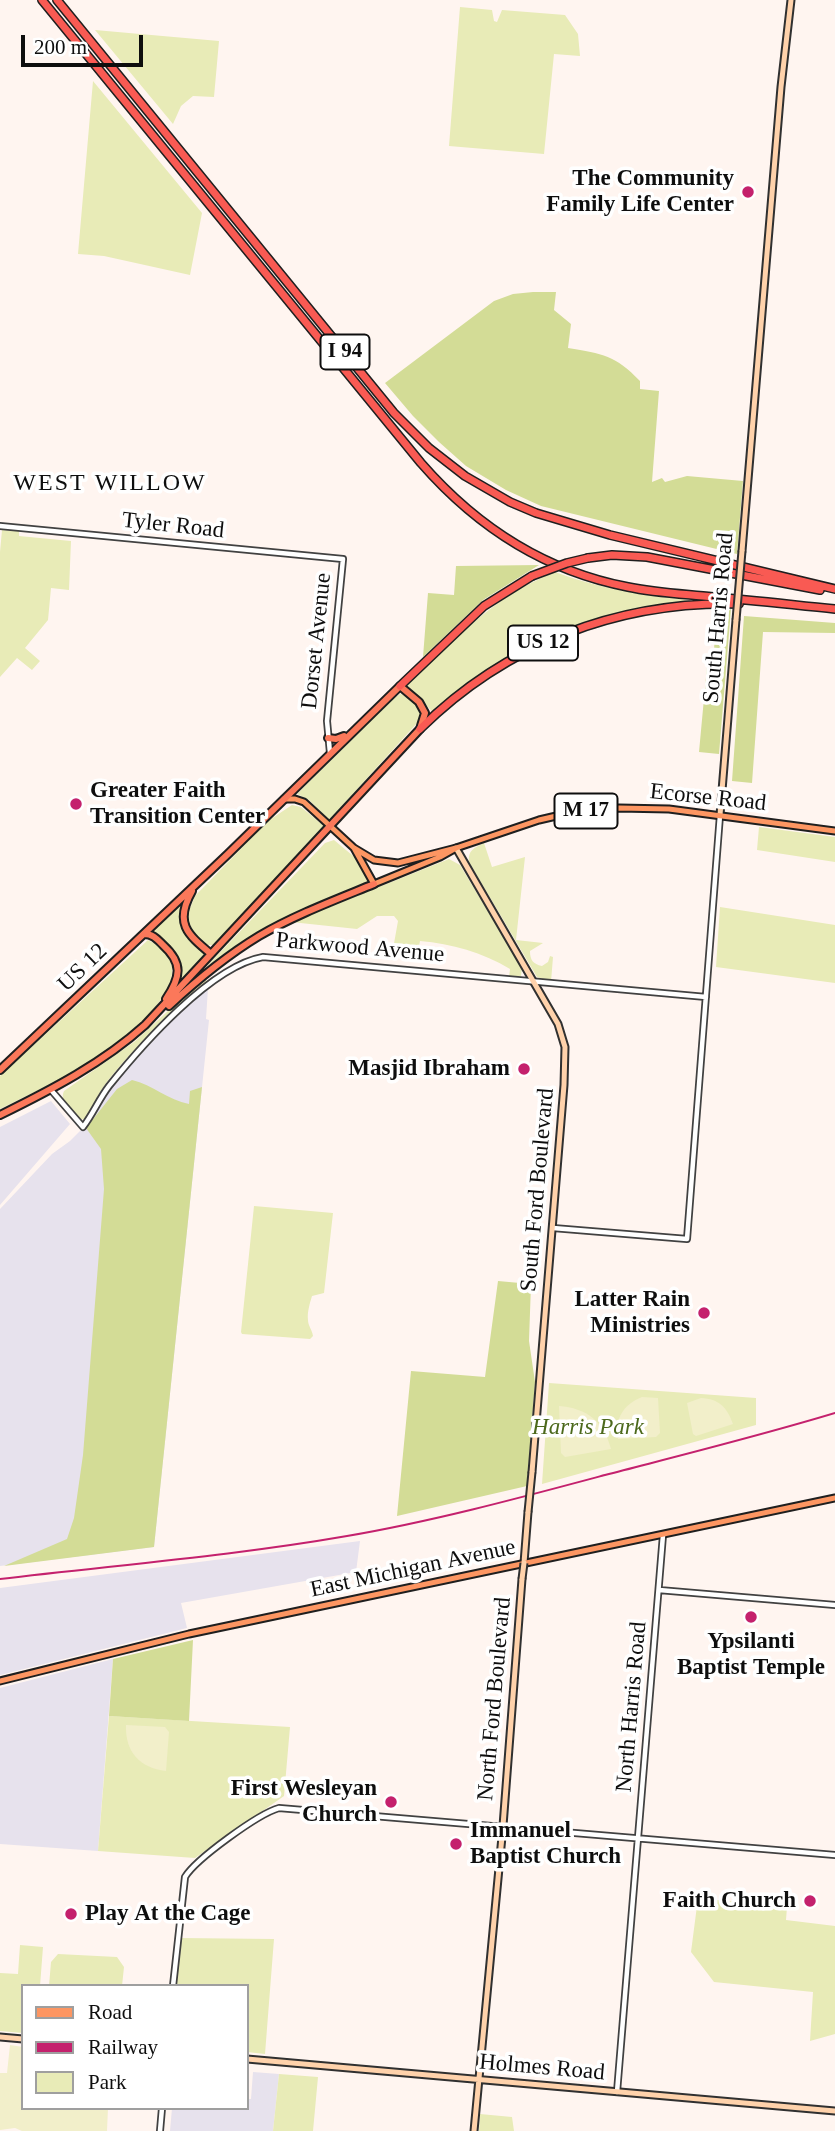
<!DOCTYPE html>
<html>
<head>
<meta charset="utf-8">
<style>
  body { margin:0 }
  #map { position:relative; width:835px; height:2131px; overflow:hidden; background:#fff5f0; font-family:"Times New Roman",serif }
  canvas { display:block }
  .legend { position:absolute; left:21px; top:1984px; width:228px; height:126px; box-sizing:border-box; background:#fff; border:2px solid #9f9f9f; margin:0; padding:9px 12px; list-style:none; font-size:21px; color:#0e0e0e }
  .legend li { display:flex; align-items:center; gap:14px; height:35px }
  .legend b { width:35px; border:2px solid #9f9f9f }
  .scale { position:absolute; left:21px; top:35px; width:122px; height:32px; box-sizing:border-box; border:4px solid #0e0e0e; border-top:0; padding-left:9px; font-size:21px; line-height:24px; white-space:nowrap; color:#0e0e0e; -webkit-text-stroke:5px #fff; paint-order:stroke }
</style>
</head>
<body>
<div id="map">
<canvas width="835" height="2131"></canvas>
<ul class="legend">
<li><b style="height:9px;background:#fd9662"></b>Road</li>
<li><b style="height:9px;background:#c4216d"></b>Railway</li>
<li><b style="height:19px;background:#e8ebb7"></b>Park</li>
</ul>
<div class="scale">200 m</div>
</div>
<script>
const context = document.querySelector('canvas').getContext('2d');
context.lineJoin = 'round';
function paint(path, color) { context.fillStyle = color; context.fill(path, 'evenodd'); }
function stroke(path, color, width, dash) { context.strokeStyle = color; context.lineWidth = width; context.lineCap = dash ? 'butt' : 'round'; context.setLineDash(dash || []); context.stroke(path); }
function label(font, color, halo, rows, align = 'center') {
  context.font = font + ' "Times New Roman",serif'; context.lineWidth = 7; context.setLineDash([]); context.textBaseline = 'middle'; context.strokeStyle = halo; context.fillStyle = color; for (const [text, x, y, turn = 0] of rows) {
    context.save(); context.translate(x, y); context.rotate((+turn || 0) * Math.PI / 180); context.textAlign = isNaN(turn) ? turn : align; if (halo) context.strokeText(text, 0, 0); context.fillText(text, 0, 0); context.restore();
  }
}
paint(new Path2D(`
  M208 988 206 1019 209 1020 154 1547 0 1566V1209L52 1154 70 1141 91 1120 108 1091 120 1077 171 1021Z
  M51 1101 70 1124 0 1205V1127Z
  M360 1541 356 1572 181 1603 187 1628 0 1675V1588Z
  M113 1659 98 1851 0 1844V1688Z
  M253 2072 279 2074 273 2131H170L172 2108H247V2099H251Z`), '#e7e2ed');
paint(new Path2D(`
  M460 7 492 10 494 21 497 22 502 10 565 15 578 34 580 56 554 54 544 154 449 146Z
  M95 30 219 41 214 97 193 96 181 106 173 124Z
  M93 81 202 213 190 275 104 256 78 254Z
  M2 530 19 531V536L71 541 69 590 51 588 48 620 25 648 40 661 32 670 17 658 0 677V552Z
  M555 572C602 589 640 595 690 600 581 616 518 641 432 711L406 686C454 640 492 597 555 572Z
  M400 694 408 696 422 710 419 721 329 820 309 800 297 794 394 698Z
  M292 805 301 807 324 826 223 937 214 945H207L195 934 188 922V913L195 896 268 821Z
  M759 827 835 837V862L757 850Z
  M334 840 358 860 370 883C312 906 256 931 205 968L325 843Z
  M484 843 492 867 525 857 516 940 543 943 530 951C530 960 533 964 542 966L548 962 550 956 553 957 551 982 537 977 469 862C468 850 474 848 484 843Z
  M449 859 460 865 522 968 521 976 509 977 510 969C482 952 452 944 420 941L418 951 393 949 398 921 394 916H377L357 929 291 922Z
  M184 901C179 931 183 934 206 954L179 983C186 959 169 947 153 931Z
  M720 907 835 925V983L716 967Z
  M148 940C216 973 123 1040 91 1061 62 1080 30 1094 0 1109V1076Z
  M204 978 208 982C174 1012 131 1049 104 1086 97 1096 92 1108 85 1119L78 1120C71 1111 59 1102 64 1091L134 1042Z
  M254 1206 333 1213 324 1293 312 1296C310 1303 307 1312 308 1320 308 1326 312 1329 313 1336L310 1339 242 1334 241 1332Z
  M549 1383 756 1398V1425L542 1484Z
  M109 1716 290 1727 284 1796 195 1858 98 1851Z
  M698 1898 787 1907 786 1920 835 1926V2034L810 2041 813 1992 714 1982 691 1952Z
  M180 1938 274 1939 265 2054 247 2052V1986H175Z
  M20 1945 43 1947 40 1986H23V2033L0 2031V1973L18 1974Z
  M58 1954 117 1957 124 1967 122 1986H49L51 1962Z
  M279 2074 318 2077 313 2131H273Z
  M480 2114 512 2117 514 2131H479Z`), '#e8ebb7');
paint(new Path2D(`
  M533 292H556L554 310 571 324 568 348C603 354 615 355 640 381V389L659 391 652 482 662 478 665 482 687 476 743 481 737 554 541 506 506 490 466 466 439 442 413 416 385 383 494 301 513 294Z
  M539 565 483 600 423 657 428 593 454 595 456 566Z
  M731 609 719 754 699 752 707 666H713L716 618Z
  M744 616 835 623V633L763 632 752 783 732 781Z
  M132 1080C153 1085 168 1100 189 1104L190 1091 202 1087 154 1547 4 1566 67 1539 74 1518 83 1455 104 1189 101 1149 86 1128 117 1089Z
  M498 1281 531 1284 529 1341 535 1382 527 1486 397 1516 411 1371 485 1377Z
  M193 1640 189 1721 109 1716 113 1659Z`), '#d3dc96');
paint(new Path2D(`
  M642 1397 658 1398 660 1433 656 1437 618 1439C614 1419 624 1404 642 1397Z
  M701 1398C719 1399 727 1407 733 1424L696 1436 693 1434 687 1403Z
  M559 1406C586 1408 604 1421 611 1449L565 1457 561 1453Z
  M126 1725 165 1727 169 1732 166 1771C140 1768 125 1752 126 1725Z
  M10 2045 23 2047V2108H108L107 2131H22L15 2128 0 2130V2073H7Z`), '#f2efca');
const tertiary = new Path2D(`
  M0 526 343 559 327 721 330 753
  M51 1090 83 1127C93 1114 99 1099 109 1086 142 1045 211 966 263 957L706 997
  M553 1228 687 1239 720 815
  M659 1590 835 1605
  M173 1986 185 1877C196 1859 258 1814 279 1808L835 1855
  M617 2092 663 1535
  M160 2131 162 2108`);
const secondary = new Path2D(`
  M742 551 781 87 791 0
  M720 815 736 620
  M456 848 558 1024 565 1047 564 1085 532 1472
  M524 1563 528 1512
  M0 2037 23 2039
  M247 2059 835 2111
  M474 2131 503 1826 522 1579`);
const primary = new Path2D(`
  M284 799H295L304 802 354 848 374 884 440 857 456 848
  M354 848 374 860 398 863 456 848 539 820 578 811 619 808 669 809 835 831
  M0 1681 189 1634 835 1498`);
const trunk = new Path2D(`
  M328 738 336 739 344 736
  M192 891C174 923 187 934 211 954
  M144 934C153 934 157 939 163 945 183 963 181 977 166 999
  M169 1006C197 980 226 956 259 936 295 915 335 900 374 884
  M0 1070 228 854 400 686 419 702 425 713 420 729 145 1025C103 1063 51 1090 0 1115`);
const motorway = new Path2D(`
  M42 0 421 463C476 526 545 571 628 587 656 593 684 594 713 597 753 600 794 605 835 609
  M57 0 394 413 429 448 465 476 510 502 536 513 610 535 835 589
  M588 558 612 555 647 557 820 590
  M400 686 484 606 532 576
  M420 729C506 644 618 601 739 604`);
stroke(tertiary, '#414141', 8);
stroke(secondary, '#303030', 9);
stroke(primary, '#1f1f1f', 9);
stroke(trunk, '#1f1f1f', 10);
stroke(motorway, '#1f1f1f', 10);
stroke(tertiary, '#fff', 4.5);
stroke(secondary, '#ffd2ab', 5);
stroke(primary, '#fd9662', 5);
stroke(trunk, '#fb785a', 6);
stroke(motorway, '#f95a53', 7);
stroke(new Path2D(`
  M0 1579C116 1565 232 1556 347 1536 434 1521 519 1498 605 1475 682 1455 759 1436 835 1413`), '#c4216d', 2);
const secondaryBridge = new Path2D(`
  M736 620 742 551
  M528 1512 532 1472
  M522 1579 524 1563`);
const motorwayBridge = new Path2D(`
  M532 576 567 563 588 558`);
stroke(secondaryBridge, '#303030', 9, []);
stroke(motorwayBridge, '#1f1f1f', 10, []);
stroke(secondaryBridge, '#ffd2ab', 5);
stroke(motorwayBridge, '#f95a53', 7);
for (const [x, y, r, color] of [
  [748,192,7,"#c4216d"],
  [76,804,7,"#c4216d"],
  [524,1069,7,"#c4216d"],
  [704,1313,7,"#c4216d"],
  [751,1617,7,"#c4216d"],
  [391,1802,7,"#c4216d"],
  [456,1844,7,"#c4216d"],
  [810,1901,7,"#c4216d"],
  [71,1914,7,"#c4216d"]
]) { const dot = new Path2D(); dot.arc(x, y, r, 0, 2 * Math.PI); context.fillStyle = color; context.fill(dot); stroke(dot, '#fff', 2.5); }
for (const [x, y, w] of [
  [345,352,49],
  [543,643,70],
  [586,811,63]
]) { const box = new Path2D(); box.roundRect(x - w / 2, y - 17.5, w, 35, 5); context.fillStyle = '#fff'; context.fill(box); stroke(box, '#0e0e0e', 2); }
label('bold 21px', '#0e0e0e', null, [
  ["I 94",345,352],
  ["US 12",543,643],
  ["M 17",586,811]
]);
label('bold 23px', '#0e0e0e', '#fff', [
  ["The Community",734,179],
  ["Family Life Center",734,205],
  ["Greater Faith",90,791,"left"],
  ["Transition Center",90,817,"left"],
  ["Masjid Ibraham",510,1069],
  ["Latter Rain",690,1300],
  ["Ministries",690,1326],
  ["Ypsilanti",751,1642,"center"],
  ["Baptist Temple",751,1668,"center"],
  ["First Wesleyan",377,1789],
  ["Church",377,1815],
  ["Immanuel",470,1831,"left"],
  ["Baptist Church",470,1857,"left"],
  ["Faith Church",796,1901],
  ["Play At the Cage",85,1914,"left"]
], 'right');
label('23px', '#0e0e0e', '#fff', [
  ["Tyler Road",173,526,6],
  ["South Harris Road",719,618,-85],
  ["Dorset Avenue",317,641,-84],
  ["Ecorse Road",708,798,6],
  ["Parkwood Avenue",360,948,5],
  ["US 12",83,968,-44],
  ["South Ford Boulevard",538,1190,-85],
  ["East Michigan Avenue",413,1569,-12],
  ["North Ford Boulevard",495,1699,-85],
  ["North Harris Road",632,1707,-85],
  ["Holmes Road",542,2068,5]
]);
label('italic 23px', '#4c691c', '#fff', [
  ["Harris Park",588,1428]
]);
context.letterSpacing = '2px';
label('24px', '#0e0e0e', '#fff', [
  ["WEST WILLOW",110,484]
]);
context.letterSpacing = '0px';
</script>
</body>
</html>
